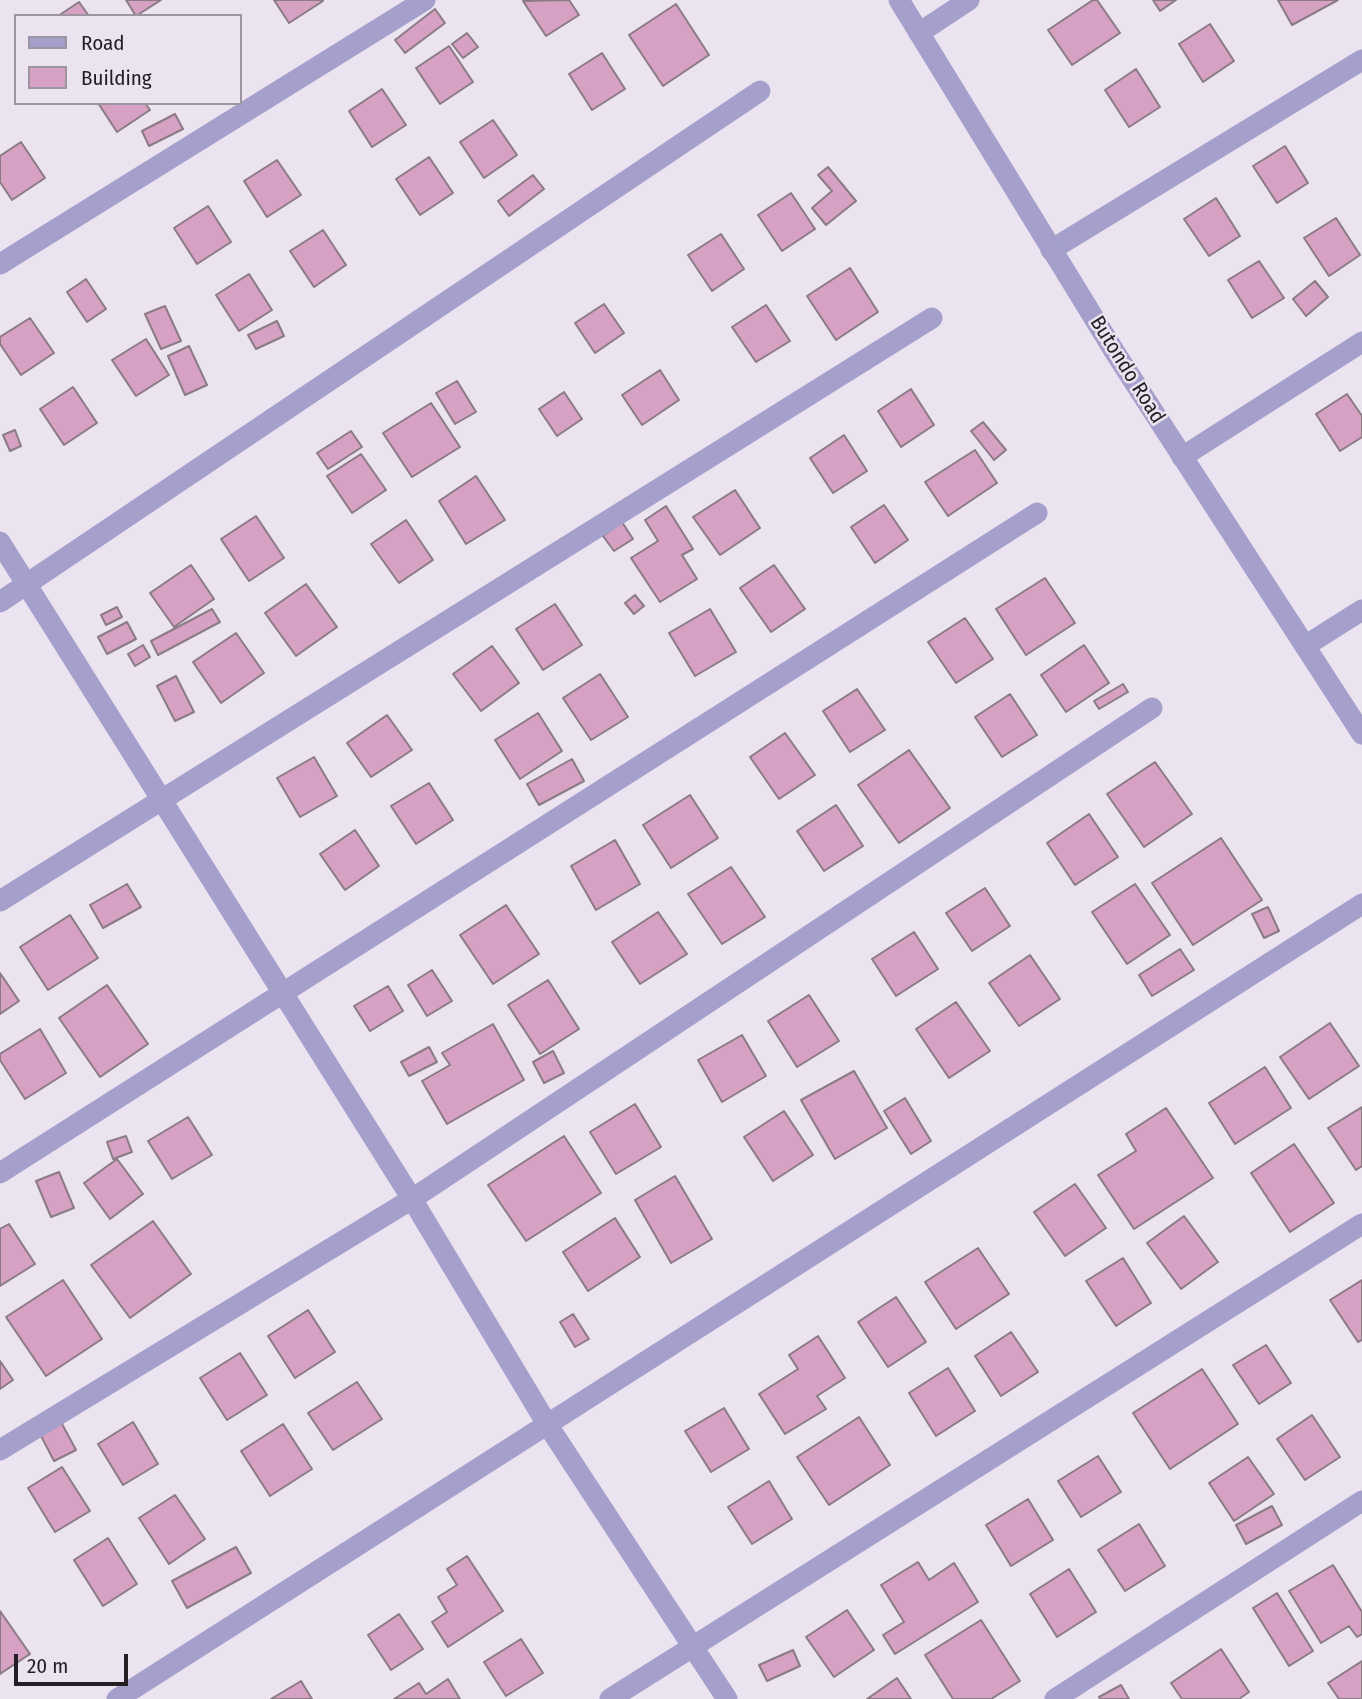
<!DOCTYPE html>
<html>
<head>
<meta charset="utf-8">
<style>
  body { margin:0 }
  #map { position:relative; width:1362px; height:1699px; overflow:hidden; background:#ece3f1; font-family:"Fira Sans Condensed",sans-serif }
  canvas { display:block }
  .legend { position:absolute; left:14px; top:14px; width:228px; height:91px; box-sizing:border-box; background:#ece3f1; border:2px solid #9c959f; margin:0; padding:9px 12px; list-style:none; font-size:21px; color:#231f24 }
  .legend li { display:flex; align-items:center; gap:14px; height:35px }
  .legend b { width:35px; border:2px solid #9c959f }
  .scale { position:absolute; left:14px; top:1654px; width:114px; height:32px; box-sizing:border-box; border:4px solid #231f24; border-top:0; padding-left:9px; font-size:21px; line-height:24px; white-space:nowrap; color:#231f24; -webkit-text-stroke:5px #ece3f1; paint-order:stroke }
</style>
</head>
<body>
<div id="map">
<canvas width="1362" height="1699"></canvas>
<ul class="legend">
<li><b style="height:9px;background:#a4a0cb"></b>Road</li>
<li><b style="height:19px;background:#d7a1c3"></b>Building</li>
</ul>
<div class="scale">20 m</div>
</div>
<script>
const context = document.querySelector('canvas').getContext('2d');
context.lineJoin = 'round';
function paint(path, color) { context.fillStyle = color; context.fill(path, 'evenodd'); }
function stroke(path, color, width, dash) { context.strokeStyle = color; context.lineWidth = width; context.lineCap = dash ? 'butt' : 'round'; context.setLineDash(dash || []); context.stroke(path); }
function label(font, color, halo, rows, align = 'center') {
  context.font = font + ' "Fira Sans Condensed",sans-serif'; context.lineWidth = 5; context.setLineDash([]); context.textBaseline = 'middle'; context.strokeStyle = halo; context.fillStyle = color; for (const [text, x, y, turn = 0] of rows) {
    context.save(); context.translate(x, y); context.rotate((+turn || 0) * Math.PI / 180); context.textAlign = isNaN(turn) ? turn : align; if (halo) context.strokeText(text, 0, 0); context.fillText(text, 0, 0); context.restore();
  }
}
const building = new Path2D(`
  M126 0H161L136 16Z
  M274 0H322L323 1 289 23Z
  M569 0 579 15 546 36 523 1Z
  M1093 0H1097L1120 33 1072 65 1048 30Z
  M1153 0H1176L1160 11Z
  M1278 0H1338L1292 25Z
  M79 2 89 16H58Z
  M676 4 709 55 663 86 629 35Z
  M435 9 445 23 405 53 395 40Z
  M1210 24 1234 61 1203 82 1179 44Z
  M467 33 478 47 463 58 452 44Z
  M449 46 473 82 440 104 416 68Z
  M602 53 625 89 592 110 569 74Z
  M1136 69 1160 107 1129 127 1105 90Z
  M382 89 406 125 372 147 349 111Z
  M98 103H145L150 110 117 132Z
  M175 114 183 129 149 146 142 131Z
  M493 120 517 155 484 178 460 142Z
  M21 142 45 178 12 200 0 182V156Z
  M1285 146 1308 183 1277 203 1253 166Z
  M429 157 453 193 420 215 396 179Z
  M277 160 301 195 267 217 244 181Z
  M828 167 856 201 826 225 812 208 832 191 818 175Z
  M533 175 544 189 509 216 498 201Z
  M791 193 815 229 782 251 758 215Z
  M1216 198 1240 236 1209 256 1184 219Z
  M208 206 231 242 197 264 174 228Z
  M1336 218 1360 255 1329 276 1304 238Z
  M323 230 346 265 314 287 290 251Z
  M721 234 744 269 712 291 688 255Z
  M1259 261 1284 298 1252 318 1228 280Z
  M850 268 878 312 836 340 807 296Z
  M249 274 272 310 239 331 216 295Z
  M86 279 106 309 87 322 67 292Z
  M1315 281 1328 297 1306 316 1293 299Z
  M604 304 624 333 595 353 575 323Z
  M766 305 790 341 756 362 732 327Z
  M165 306 181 341 161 349 145 314Z
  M30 318 54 353 21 375 0 344V337Z
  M277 321 284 336 256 349 248 335Z
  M146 339 169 375 136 396 112 360Z
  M189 346 207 385 185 395 168 356Z
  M660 370 679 400 642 425 622 395Z
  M457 381 476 412 455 424 436 393Z
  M73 387 97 423 64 445 40 409Z
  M911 389 934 425 901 447 878 411Z
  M564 392 582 419 557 436 539 409Z
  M1347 394 1362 416V437L1340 451 1316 414Z
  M431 403 460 447 412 477 383 433Z
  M983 422 1006 450 994 460 971 431Z
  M15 430 21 446 10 451 3 435Z
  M351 431 362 447 328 469 317 453Z
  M844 435 867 471 833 493 810 458Z
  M975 450 997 483 948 516 925 482Z
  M361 454 386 490 352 513 327 476Z
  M476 476 505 520 466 544 439 501Z
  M735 490 760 528 720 555 693 517Z
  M884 505 908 540 875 563 851 527Z
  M666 506 693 549 682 555 697 579 660 602 631 558 658 541 645 520Z
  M256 516 284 558 249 581 221 539Z
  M406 520 433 560 399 583 371 544Z
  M622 522 633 539 614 551 603 536Z
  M191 565 214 599 174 627 150 593Z
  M774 565 805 609 771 632 740 588Z
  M1045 578 1075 623 1026 655 996 609Z
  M306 584 337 627 296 656 265 613Z
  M635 595 644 606 634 614 625 603Z
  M555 604 582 645 543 670 516 629Z
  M117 607 122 617 106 625 101 615Z
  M212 609 220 622 158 655 151 641Z
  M710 609 736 652 695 676 669 633Z
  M965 618 993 659 956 683 928 642Z
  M127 622 136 639 107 654 98 637Z
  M236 633 264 673 221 703 193 662Z
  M143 645 150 657 135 666 128 654Z
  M1084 645 1109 683 1066 712 1041 675Z
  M492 646 519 683 481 711 453 674Z
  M600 674 628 717 591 740 563 698Z
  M176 676 194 712 175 721 157 686Z
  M1123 684 1128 692 1099 709 1094 701Z
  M857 689 885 730 850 752 823 711Z
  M1010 694 1037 735 1002 757 975 717Z
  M538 713 562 751 520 779 495 740Z
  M387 715 412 750 371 777 347 743Z
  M785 733 815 775 779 799 750 757Z
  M909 750 950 808 899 843 858 785Z
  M314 757 337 796 300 817 277 778Z
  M572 759 584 781 539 805 527 784Z
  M1155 762 1192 814 1144 847 1107 794Z
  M429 783 453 820 416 844 391 806Z
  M690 795 718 838 671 868 643 825Z
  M836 805 863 846 824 871 797 831Z
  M1089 814 1118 857 1075 885 1047 843Z
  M355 830 379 866 345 890 320 854Z
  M1221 838 1262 900 1193 945 1152 883Z
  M615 840 640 884 596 910 571 866Z
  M731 867 765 917 722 944 688 894Z
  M127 884 141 907 103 928 90 905Z
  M1135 884 1170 935 1127 964 1092 912Z
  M985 888 1010 926 972 951 946 913Z
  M506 905 539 954 493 984 460 935Z
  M1268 907 1279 931 1264 938 1252 914Z
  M658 912 687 954 640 984 612 942Z
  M70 915 98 958 48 990 20 947Z
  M914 932 938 969 896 996 872 959Z
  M1180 949 1194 970 1152 996 1139 975Z
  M1030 955 1060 999 1019 1026 989 983Z
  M432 970 452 1001 427 1016 408 985Z
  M0 973 19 1001 0 1014Z
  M548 980 579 1029 540 1054 508 1005Z
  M107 985 148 1044 100 1077 59 1018Z
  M388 986 403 1011 370 1031 354 1006Z
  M809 995 839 1041 797 1067 768 1021Z
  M956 1002 990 1051 949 1078 916 1029Z
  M1330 1023 1359 1066 1309 1099 1280 1057Z
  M493 1024 524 1080 447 1124 422 1081 450 1065 442 1053Z
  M40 1029 66 1073 25 1099 0 1060V1054Z
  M742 1035 766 1076 722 1102 698 1060Z
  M429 1047 437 1062 409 1076 401 1062Z
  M553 1051 564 1073 544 1083 533 1062Z
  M1265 1067 1291 1108 1235 1144 1209 1103Z
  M854 1071 887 1128 835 1159 801 1100Z
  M905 1098 931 1141 911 1154 884 1111Z
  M635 1104 661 1147 616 1174 590 1132Z
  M1362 1107V1166L1356 1170 1328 1128Z
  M1166 1108 1213 1178 1134 1229 1098 1175 1136 1151 1126 1134Z
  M784 1111 813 1155 773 1181 744 1137Z
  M188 1117 212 1155 172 1179 148 1141Z
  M126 1136 132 1152 113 1159 107 1142Z
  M564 1136 601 1193 526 1241 488 1185Z
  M1294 1144 1334 1203 1290 1232 1251 1173Z
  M117 1159 143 1194 110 1219 84 1183Z
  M59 1172 74 1208 51 1217 36 1181Z
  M675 1176 712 1239 671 1263 635 1200Z
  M1075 1184 1106 1228 1065 1256 1034 1212Z
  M1184 1216 1218 1262 1181 1289 1147 1243Z
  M615 1218 640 1257 588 1291 563 1252Z
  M153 1221 191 1274 130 1318 91 1265Z
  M9 1224 35 1264 0 1286V1229Z
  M978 1248 1009 1294 956 1329 925 1282Z
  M1123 1258 1151 1303 1116 1326 1086 1281Z
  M63 1280 102 1339 46 1376 6 1317Z
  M1362 1280V1340L1358 1342 1330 1300Z
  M896 1297 926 1342 888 1367 858 1322Z
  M308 1310 335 1352 295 1378 268 1336Z
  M573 1314 589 1339 575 1347 560 1322Z
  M1011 1332 1038 1372 1001 1396 975 1356Z
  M818 1336 845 1378 817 1396 826 1409 785 1434 759 1394 798 1369 789 1355Z
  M1266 1345 1291 1383 1259 1404 1233 1365Z
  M240 1353 267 1395 227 1420 200 1378Z
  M0 1361 13 1380 0 1389Z
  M948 1368 975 1411 936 1436 909 1393Z
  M1202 1369 1238 1424 1170 1469 1133 1413Z
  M357 1382 382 1419 333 1450 308 1413Z
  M724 1408 749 1449 711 1472 685 1431Z
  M1312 1415 1340 1457 1305 1480 1277 1439Z
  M859 1417 890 1465 829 1505 797 1457Z
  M61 1422 76 1450 54 1461 40 1434Z
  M133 1422 158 1464 123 1485 98 1444Z
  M283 1424 312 1469 270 1496 241 1451Z
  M1098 1456 1121 1492 1081 1517 1058 1481Z
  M1248 1457 1274 1494 1234 1521 1209 1483Z
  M62 1467 90 1511 55 1532 28 1488Z
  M769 1481 792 1519 752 1544 728 1507Z
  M175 1495 205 1539 169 1564 139 1518Z
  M1028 1499 1053 1540 1011 1566 986 1525Z
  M1272 1506 1282 1525 1246 1544 1236 1525Z
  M1139 1524 1165 1566 1125 1591 1098 1550Z
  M108 1538 137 1584 103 1606 74 1560Z
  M236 1547 251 1573 187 1608 172 1581Z
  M467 1556 503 1611 448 1647 432 1622 447 1612 438 1597 457 1585 447 1569Z
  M918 1562 929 1580 954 1563 978 1602 895 1654 883 1635 904 1622 881 1585Z
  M1333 1565 1362 1612V1634L1357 1637 1349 1626 1321 1643 1289 1591Z
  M1069 1569 1096 1612 1057 1637 1030 1594Z
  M1277 1593 1313 1651 1289 1666 1253 1608Z
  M847 1610 874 1650 834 1677 806 1637Z
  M0 1611 30 1654 0 1674Z
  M399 1614 423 1649 391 1670 368 1635Z
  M981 1620 1020 1681 991 1699H953L925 1655Z
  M521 1639 543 1673 506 1696 484 1662Z
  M1221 1649 1249 1692 1239 1699H1182L1171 1683Z
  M793 1650 800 1666 767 1681 759 1665Z
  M1362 1661V1699H1339L1328 1683Z
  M897 1678 911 1699H867Z
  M448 1679 460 1699H394L419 1683 426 1694Z
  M301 1681 312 1699H271Z
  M1121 1685 1129 1699H1100L1099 1697Z`);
paint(building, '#d7a1c3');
stroke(building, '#8a7b84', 2);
stroke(new Path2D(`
  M919 33 969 0
  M1051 250 1362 60
  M0 264 425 0
  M1182 457 1362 342
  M0 542 412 1199 547 1424 727 1699
  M0 602 760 91
  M1305 646 1362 610
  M0 901 932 318
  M0 1173 1037 513
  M0 1450 412 1199 1152 708
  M117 1699 1362 904
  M610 1699 1362 1224
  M1055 1699 1362 1501`), '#a4a0cb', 21);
stroke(new Path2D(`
  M899 0 1116 354 1362 734`), '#a4a0cb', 21);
label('21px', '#231f24', '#ece3f1', [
  ["Butondo Road",1127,370,58]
]);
</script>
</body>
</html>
